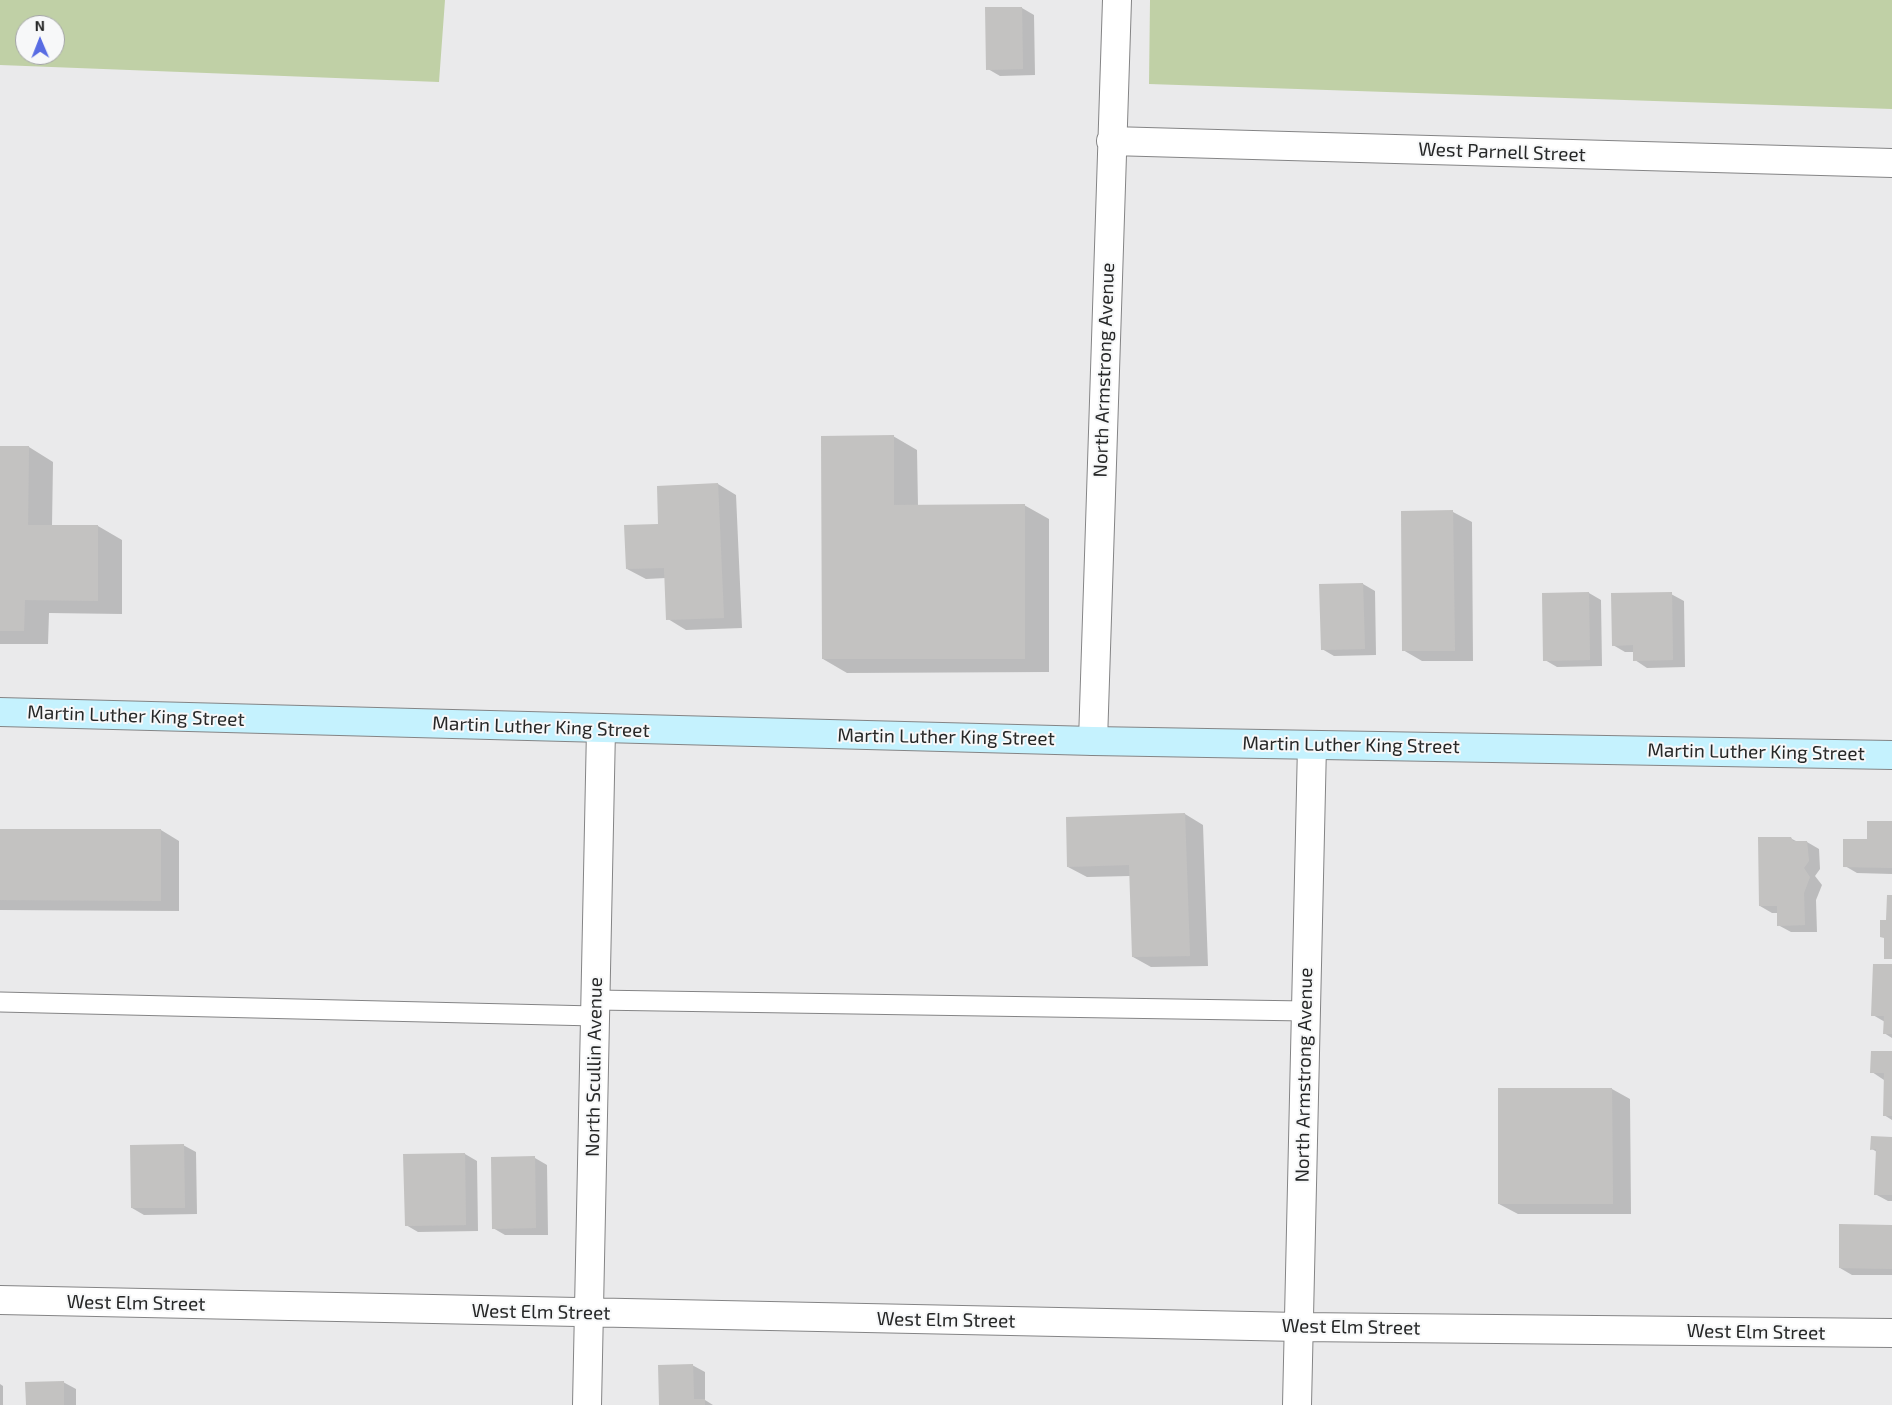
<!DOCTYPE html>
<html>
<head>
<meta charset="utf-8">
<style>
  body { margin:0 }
  #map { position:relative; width:1892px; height:1405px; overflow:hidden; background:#eaeaeb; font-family:"Exo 2",sans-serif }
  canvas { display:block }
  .north { position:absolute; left:15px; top:15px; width:50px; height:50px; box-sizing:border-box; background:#f7f8f9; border:1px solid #a3a4a5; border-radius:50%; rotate:359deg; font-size:14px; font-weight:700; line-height:20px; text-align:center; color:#262727 }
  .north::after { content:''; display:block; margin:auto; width:18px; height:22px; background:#586ce3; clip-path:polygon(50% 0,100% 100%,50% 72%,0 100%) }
</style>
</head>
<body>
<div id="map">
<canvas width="1892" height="1405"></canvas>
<div class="north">N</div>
</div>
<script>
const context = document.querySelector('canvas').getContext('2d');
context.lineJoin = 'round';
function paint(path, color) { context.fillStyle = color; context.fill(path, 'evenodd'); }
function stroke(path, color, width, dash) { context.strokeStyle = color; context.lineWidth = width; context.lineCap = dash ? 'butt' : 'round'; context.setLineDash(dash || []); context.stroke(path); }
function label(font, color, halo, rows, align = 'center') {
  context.font = font + ' "Exo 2",sans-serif'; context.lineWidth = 4; context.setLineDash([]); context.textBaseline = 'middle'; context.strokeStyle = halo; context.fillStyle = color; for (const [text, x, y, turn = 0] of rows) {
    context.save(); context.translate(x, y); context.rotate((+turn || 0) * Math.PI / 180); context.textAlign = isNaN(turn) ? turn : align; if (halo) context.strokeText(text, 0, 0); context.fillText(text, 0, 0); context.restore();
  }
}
paint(new Path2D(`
  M0 0H445L439 82 0 65ZM25 25H55V55H25Z
  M1150 0H1892V109L1149 84Z`), '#c0d0a6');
paint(new Path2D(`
  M1022 8 1034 15 1035 75 1000 76 988 69 986 9Z
  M893 436 917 450 918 506 1024 505 1049 519V672L847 673 823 659Z
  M0 447H29L53 462 52 526H98L122 540V614L49 613 48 644H0Z
  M718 484 736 495 742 628 686 630 668 619 666 578 646 579 627 569 660 525Z
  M1402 512H1453L1472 522 1473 661H1422L1403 650Z
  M1363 584 1375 591 1376 655 1334 656 1322 649 1321 585Z
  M1589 593 1601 600 1602 666 1557 667 1545 660Z
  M1671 594 1684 601 1685 667 1647 668 1635 660 1634 652H1625L1613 645Z
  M1185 814 1203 825 1208 966 1151 967 1133 957 1130 876 1087 877 1068 867Z
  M1892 822V874L1857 873 1845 866 1869 840Z
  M0 830H161L179 841V911L0 910Z
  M1790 838 1798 842H1807L1819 849 1820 869 1815 876 1822 885 1816 900 1817 932H1791L1778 925V913H1772L1760 906Z
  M1892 965V1038L1884 1033 1885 1022 1873 1015Z
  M1892 1053V1120L1884 1115V1080L1872 1072Z
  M1612 1089 1630 1099 1631 1214H1518L1499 1204Z
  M1892 1139V1201H1888L1875 1194 1877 1152 1872 1149Z
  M183 1145 196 1152 197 1214 144 1215 132 1208Z
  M465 1154 477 1161 478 1231 418 1232 406 1225Z
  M535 1158 547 1165 548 1235H505L493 1228Z
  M1892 1226V1275H1852L1840 1268Z
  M692 1365 705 1372V1400L713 1405H660Z
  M63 1382 76 1389V1405H27Z
  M0 1384 3 1386V1405H0Z`), '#0003');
paint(new Path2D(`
  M985 7H1022L1023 69 986 70Z
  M894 435V505L1025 504V659H822L821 436Z
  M0 446H29L28 525H98V601L25 600 24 631H0Z
  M718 483 724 618 666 620 664 568 626 569 624 525 658 524 657 486Z
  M1453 510 1455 651H1402L1401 511Z
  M1363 583 1365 649 1321 650 1319 584Z
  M1589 592 1590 660 1543 661 1542 593Z
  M1672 592 1673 660 1633 661V645L1612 646 1611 593Z
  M1185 813 1190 956 1132 957 1129 865 1067 867 1066 817Z
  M1867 821H1892V868L1843 867V839H1867Z
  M0 829H161V901L0 900Z
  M1758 837H1791L1793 841H1807L1809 861 1804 868 1810 877 1804 893 1805 925 1777 926V906H1759Z
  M1887 895H1892V959H1884V938L1880 937V920H1886Z
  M1873 964H1892V1034H1883L1884 1016H1871Z
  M1871 1051H1892V1116H1883L1884 1073H1870Z
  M1498 1088H1612L1613 1204H1498Z
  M1871 1136 1892 1137V1195H1874L1876 1149 1870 1150Z
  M184 1144 185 1208H131L130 1145Z
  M465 1153 466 1225 405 1226 403 1154Z
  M535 1156 536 1228 492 1229 491 1157Z
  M1839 1224 1892 1225V1269L1839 1268Z
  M693 1364 694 1399H705V1405H659L658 1365Z
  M64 1381V1405H26L25 1382Z`), '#c3c2c1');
const lane = new Path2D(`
  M595 1000 1306 1011
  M0 1002 595 1016`);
const street = new Path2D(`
  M1111 141 1892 163
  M1093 741 1117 0
  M0 1300 1299 1327 1892 1333
  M587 1405 601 729
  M1297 1405 1312 745`);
const secondary = new Path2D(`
  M0 712 1093 741 1892 755`);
stroke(lane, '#848485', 21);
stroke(street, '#848485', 30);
stroke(secondary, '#848485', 30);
stroke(lane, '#fff', 19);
stroke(street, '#fff', 28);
stroke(secondary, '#c5f2fe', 28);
label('19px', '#262727', '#f7f8f9', [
  ["West Parnell Street",1502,152,2],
  ["North Armstrong Avenue",1104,370,-88],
  ["Martin Luther King Street",136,716,2],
  ["Martin Luther King Street",541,727,2],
  ["Martin Luther King Street",946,737,1],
  ["Martin Luther King Street",1351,745,1],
  ["Martin Luther King Street",1756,752,1],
  ["North Scullin Avenue",594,1067,-89],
  ["North Armstrong Avenue",1304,1075,-89],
  ["West Elm Street",136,1303,1],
  ["West Elm Street",541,1312,1],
  ["West Elm Street",946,1320,1],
  ["West Elm Street",1351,1327,1],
  ["West Elm Street",1756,1332,1]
]);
</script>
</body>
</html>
